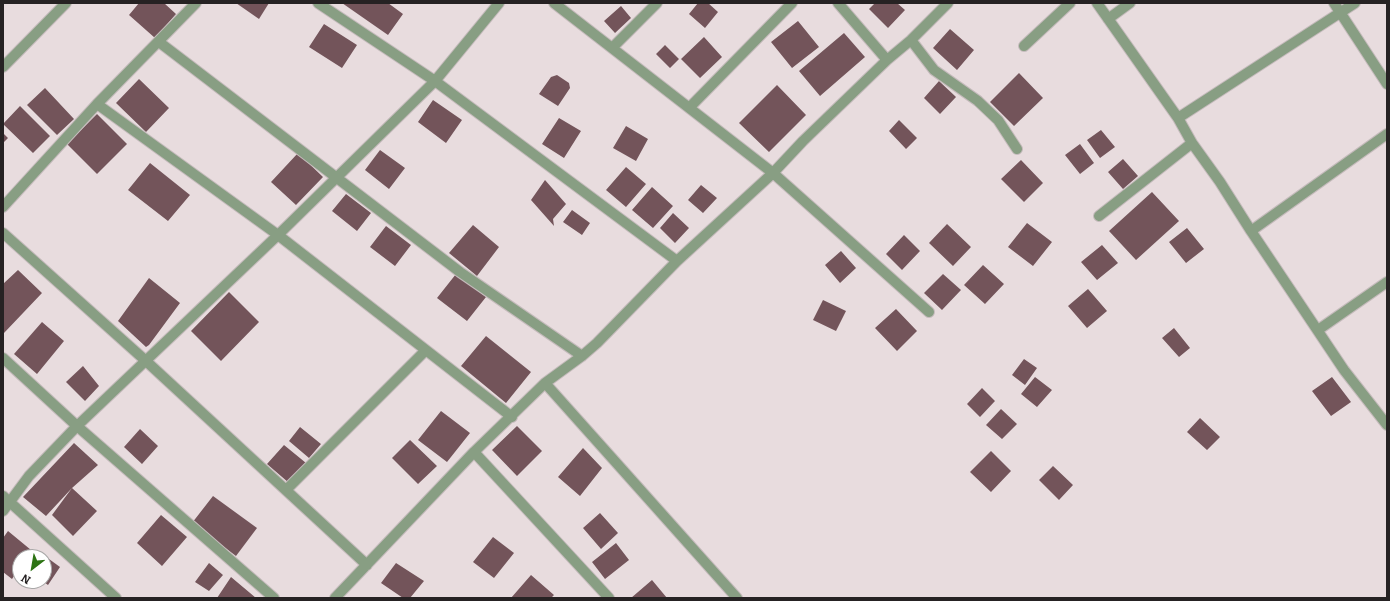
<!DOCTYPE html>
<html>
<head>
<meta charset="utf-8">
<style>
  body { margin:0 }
  #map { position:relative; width:1390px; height:601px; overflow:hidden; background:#e8dcde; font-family:Bitter,serif }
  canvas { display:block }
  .frame { position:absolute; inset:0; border:4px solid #262223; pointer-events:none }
  .north { position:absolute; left:12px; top:549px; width:40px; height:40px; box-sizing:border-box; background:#fff; border:1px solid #a8a7a7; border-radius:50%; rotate:211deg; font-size:11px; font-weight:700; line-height:16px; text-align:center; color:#262223 }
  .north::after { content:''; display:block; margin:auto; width:14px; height:18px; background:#2e7415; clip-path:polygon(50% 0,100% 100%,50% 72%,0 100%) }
</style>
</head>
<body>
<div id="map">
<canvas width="1390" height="601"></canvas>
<div class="frame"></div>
<div class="north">N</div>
</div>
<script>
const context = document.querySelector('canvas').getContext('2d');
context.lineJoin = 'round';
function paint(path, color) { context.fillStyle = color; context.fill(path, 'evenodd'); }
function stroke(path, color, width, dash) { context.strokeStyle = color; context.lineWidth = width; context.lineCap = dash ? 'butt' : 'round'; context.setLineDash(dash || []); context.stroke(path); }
paint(new Path2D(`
  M139 3H164L176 14 155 38 129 15Z
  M236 3H269L259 19Z
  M342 3H388L403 14 388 35Z
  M698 3H708L718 12 705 28 689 14Z
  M875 3H897L905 10 888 28 869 9Z
  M621 6 631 18 615 33 604 21Z
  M798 21 819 47 792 68 771 42Z
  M324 24 357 45 342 68 309 47Z
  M950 29 974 50 957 70 933 48Z
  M844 33 865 57 820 96 799 71Z
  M704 37 722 57 700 78 681 59Z
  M665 45 679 59 670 68 656 54Z
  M1019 73 1043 98 1014 126 990 102Z
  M557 75 569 83 570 88 558 106 539 94 551 77Z
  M139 79 169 108 146 132 116 103Z
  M939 81 956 97 940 114 924 98Z
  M777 85 806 115 769 152 739 123Z
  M45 88 74 119 57 135 27 105Z
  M433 100 462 120 446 143 418 122Z
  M20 106 50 136 33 153 3 124Z
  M97 114 127 144 97 174 67 144Z
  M559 118 581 131 564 158 542 144Z
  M899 120 917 138 906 149 889 131Z
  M626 126 648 139 636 161 613 148Z
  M1101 130 1115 147 1100 158 1087 140Z
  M3 133 8 138 3 143Z
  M1080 144 1094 163 1080 174 1065 155Z
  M380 150 405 168 389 189 365 170Z
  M298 153 323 177 296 205 271 182Z
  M1123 159 1138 176 1123 189 1108 172Z
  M1021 160 1043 183 1024 202 1001 179Z
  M150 163 190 195 168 221 128 190Z
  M626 167 646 184 626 207 606 190Z
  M545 180 566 204 553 219 554 226 531 200Z
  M701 185 717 198 703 213 688 200Z
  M652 187 673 206 653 228 632 210Z
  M1152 192 1179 221 1136 260 1109 231Z
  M346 194 371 213 357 231 332 211Z
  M572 210 590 223 582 235 563 222Z
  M673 213 689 228 675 243 660 228Z
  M1027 223 1052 242 1033 266 1008 247Z
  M947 224 971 247 953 266 929 243Z
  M473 225 499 247 477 276 449 253Z
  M386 226 411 245 395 266 370 247Z
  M1187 228 1204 249 1186 263 1169 242Z
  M904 235 920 251 902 270 886 254Z
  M1102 245 1118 263 1097 280 1081 262Z
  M841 251 856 268 840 283 825 265Z
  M983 265 1004 284 985 304 964 285Z
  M18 270 42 293 4 333 3 284Z
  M456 274 486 297 467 321 437 298Z
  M943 274 961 290 942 310 924 293Z
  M149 278 180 303 149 345 146 347 118 321Z
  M1088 289 1107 311 1087 328 1068 306Z
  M229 292 259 322 221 361 191 331Z
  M823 300 846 311 836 331 813 320Z
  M896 309 917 331 897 351 875 328Z
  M42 322 64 341 37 374 14 354Z
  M1174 328 1190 348 1179 357 1162 338Z
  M486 336 531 372 506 403 461 366Z
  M1024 359 1037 368 1025 385 1012 375Z
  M83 366 99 386 85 401 66 382Z
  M1035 377 1052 390 1037 407 1021 394Z
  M1332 377 1351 402 1331 416 1312 391Z
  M982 388 995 401 980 417 967 404Z
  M1001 409 1017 424 1002 439 986 425Z
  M441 411 470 433 447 462 418 440Z
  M1200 418 1220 437 1207 450 1187 432Z
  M517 426 542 451 517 476 492 450Z
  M300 427 321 444 309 458 289 441Z
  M140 429 158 446 142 464 124 447Z
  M410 440 437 466 418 484 392 458Z
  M74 443 98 465 72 488 97 511 73 536 52 515 72 488 46 516 23 497Z
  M284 445 306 463 289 483 267 464Z
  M583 448 602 468 580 496 558 477Z
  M991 451 1011 471 991 492 970 472Z
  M1053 466 1073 485 1059 500 1039 480Z
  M213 496 257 528 236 556 192 523Z
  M600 513 618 533 601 549 583 528Z
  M161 515 187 537 162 566 137 543Z
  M8 531 31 550 27 557H20V567L12 579 3 572V538Z
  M493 537 514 553 494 578 473 562Z
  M616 543 629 560 605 579 592 562Z
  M38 551 60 567 48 585 44 582V557H33Z
  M209 563 223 575 209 591 195 582Z
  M396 563 424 581 410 598H403L381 583Z
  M531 575 554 595 551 598H511Z
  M231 577 256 598H217Z
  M652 580 667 598H631Z`), '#73545a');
const minor = new Path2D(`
  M318 3 435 81 677 261
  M554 3 773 173 929 312
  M838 3 887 60
  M1097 3 1178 118 1192 143 1220 182 1251 231 1344 370 1387 425
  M1334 3 1387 84
  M1108 19 1130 3
  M911 40 934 70 978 101 998 120 1017 149
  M159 42 460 272 582 356
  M1024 46 1070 3
  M612 48 657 3
  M3 67 66 3
  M97 104 278 235 512 417
  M689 108 792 3
  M1178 118 1355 3
  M3 207 97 104 196 3
  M1099 216 1192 143
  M1251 231 1387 134
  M3 233 146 361 367 565
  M1318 330 1387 282
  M3 358 77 426 274 598
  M545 383 737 598
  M474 452 609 598
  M286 490 426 350
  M3 496 116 598
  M3 511 29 476 77 426 278 235 435 81 499 3
  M335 598 474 452 545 383 582 356 597 343 677 261 773 173 803 141 887 60 911 40 948 3`);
stroke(minor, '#c5bbbc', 12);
stroke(minor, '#889e83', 10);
</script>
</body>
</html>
